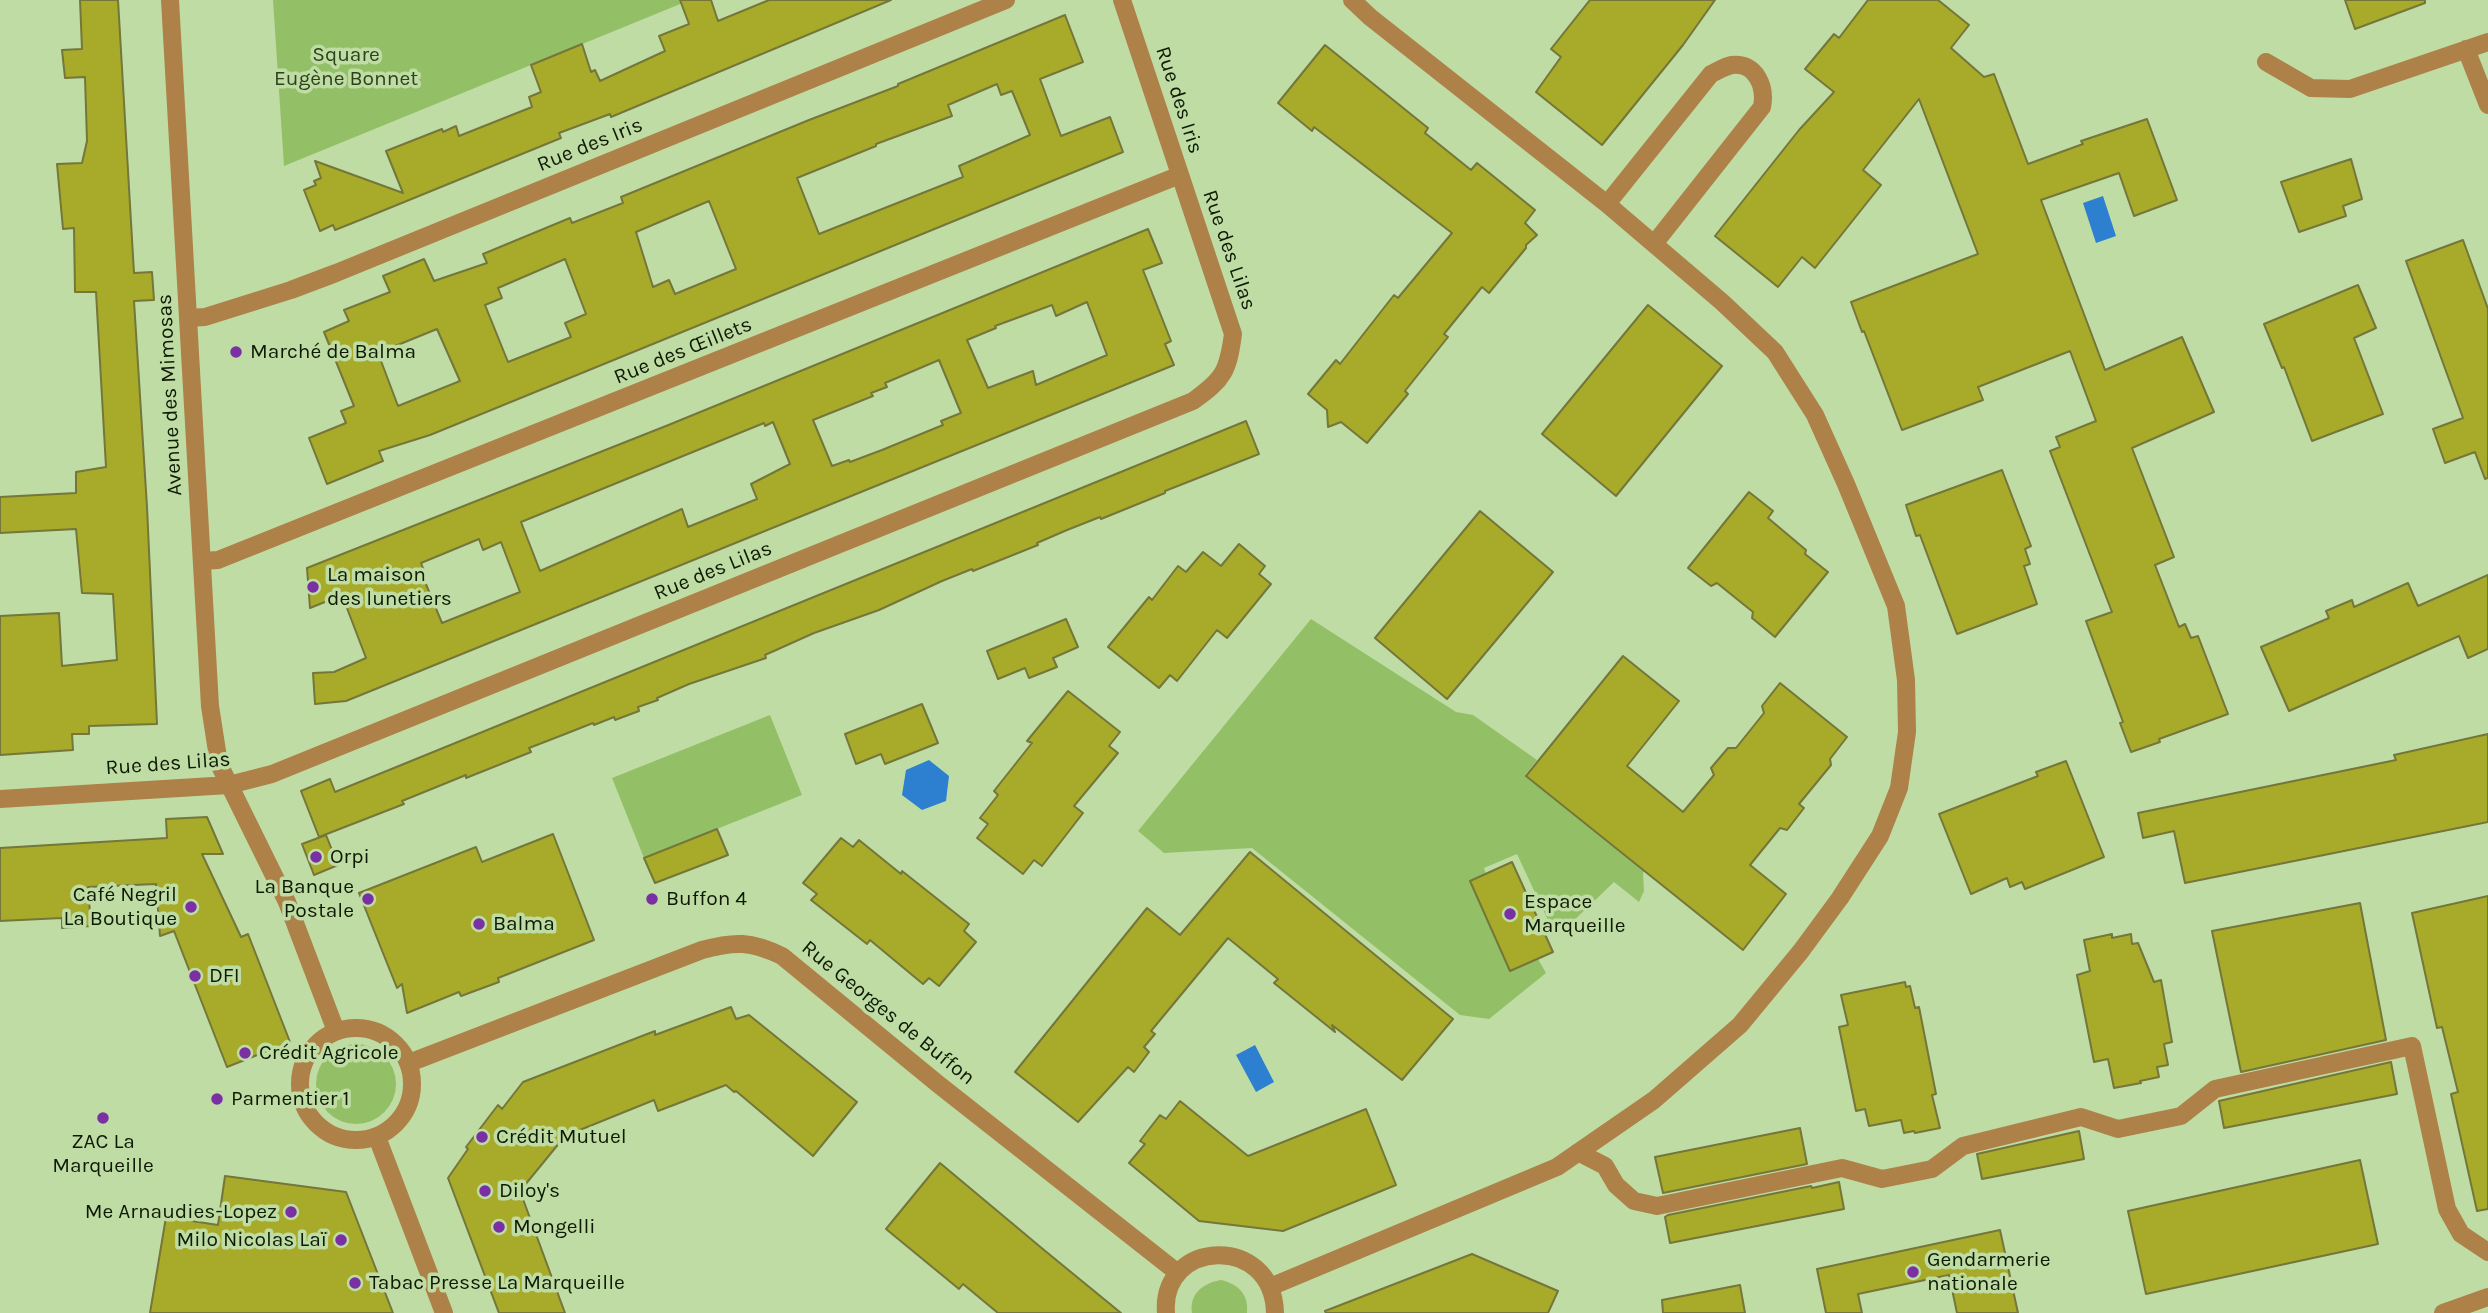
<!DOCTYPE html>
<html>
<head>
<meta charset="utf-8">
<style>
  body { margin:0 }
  canvas { display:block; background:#bedca4 }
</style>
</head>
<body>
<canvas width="2488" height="1313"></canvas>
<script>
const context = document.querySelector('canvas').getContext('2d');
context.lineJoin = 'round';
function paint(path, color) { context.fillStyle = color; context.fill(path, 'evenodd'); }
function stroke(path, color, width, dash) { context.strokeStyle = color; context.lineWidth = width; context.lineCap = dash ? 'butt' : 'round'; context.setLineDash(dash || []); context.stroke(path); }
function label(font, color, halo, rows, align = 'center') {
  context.font = font + ' Karla,sans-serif'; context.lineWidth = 7; context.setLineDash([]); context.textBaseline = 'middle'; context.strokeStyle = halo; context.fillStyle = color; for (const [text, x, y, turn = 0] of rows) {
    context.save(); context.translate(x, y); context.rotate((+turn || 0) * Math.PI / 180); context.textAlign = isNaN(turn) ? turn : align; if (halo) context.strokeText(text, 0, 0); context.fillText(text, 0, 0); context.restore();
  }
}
paint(new Path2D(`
  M273 0H690L284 166Z
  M1311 619 1456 712 1473 715 1537 760 1525 775 1636 864 1656 854 1643 873 1644 891 1639 902 1614 882 1565 929H1552L1517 854 1484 868 1486 874 1470 881 1510 971 1538 959 1546 973 1489 1019 1460 1015 1252 848 1164 853 1138 831Z
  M770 715 802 795 644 858 612 778Z
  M316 1084a40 40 0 1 1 80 0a40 40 0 1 1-80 0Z
  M1221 1280C1238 1284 1249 1294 1247 1313H1192C1189 1294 1203 1283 1221 1280Z`), '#93c066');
paint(new Path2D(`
  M2103 196 2116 236 2096 243 2083 203Z
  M929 760 949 776 946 801 922 810 902 795 906 770Z
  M1255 1045 1274 1082 1256 1092 1236 1055Z`), '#2c80cf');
const building = new Path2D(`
  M80 0H118L134 273 152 272 154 300 134 301 147 507 157 724 89 726V734H72L73 750 0 755V616L59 613 62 666 117 660 113 594 82 593 76 529 0 533V497L76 493V472L106 467 96 292H75L74 228 63 229 57 164 82 163 87 141 85 77 65 78 62 50 82 49Z
  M680 0H711L718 21 769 0H891L611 117 610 114 559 133 561 138 365 218 335 230 333 225 320 231 304 190 316 185 314 181 321 178 315 161 403 193 386 151 442 129 443 132 456 126 459 136 532 107 529 97 541 92 531 65 582 44 591 72 595 70 600 81 665 51 659 36 689 24Z
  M1590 0H1715L1683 45 1602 145 1536 92 1561 57 1551 49Z
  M1868 0H1938L1969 25 1951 48 1984 77 1994 74 2028 164 2083 144 2081 141 2147 119 2177 200 2134 216 2119 173 2041 200 2105 370 2182 337 2214 412 2132 448 2174 557 2155 565 2179 627 2185 624 2191 638 2198 636 2228 714 2159 739 2160 742 2131 752 2120 723 2123 722 2086 621 2112 612 2050 451 2060 447 2056 437 2096 421 2070 351 1978 387 1983 400 1902 430 1864 331 1862 332 1851 302 1978 254 1919 99 1863 170 1881 185 1815 268 1802 257 1778 287 1715 236 1799 130 1834 92 1805 69 1834 34 1839 38Z
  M2345 0H2425V3L2355 29Z
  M1065 15 1083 62 1040 79 1061 136 1110 117 1123 152 430 435 379 451 383 461 327 484 309 438 346 423 341 411 354 406 324 332 349 321 344 310 390 292 383 276 424 259 434 281 487 263 483 254 570 218 572 223 623 203 621 197 809 120 898 86V84ZM997 84 1001 95 1012 91 1030 135 959 166 963 177 819 234 797 178 876 146V144L952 116 948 105ZM709 201 736 269 675 294 669 280 653 287 636 232ZM565 259 586 314 565 323 571 337 508 362 485 305 502 298 498 288ZM437 329 460 381 398 406 378 353Z
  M1325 45 1428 128 1425 133 1471 170 1477 163 1535 210 1525 223 1537 235 1526 245V248L1489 293 1482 287 1444 334 1448 337 1405 391 1408 394 1367 443 1341 422 1328 427 1327 410 1308 394 1336 360 1340 364 1394 295 1398 298 1452 233 1314 127 1312 131 1278 103Z
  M2351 159 2362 199 2343 206 2346 216 2299 232 2281 182Z
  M1148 229 1162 263 1143 270 1171 341 1165 344 1174 365 346 701 315 704 313 673 334 672 366 658 342 595 310 608 307 568 666 426ZM1087 302 1107 355 1036 385 1033 371 988 388 967 340 996 328 995 326 1052 305 1056 316ZM939 360 961 413 941 421 943 425 882 450 850 462 849 460 832 466 813 420 873 396 871 393 887 387 885 383ZM773 422 790 464 751 484 757 499 688 527 682 509 540 571 521 522 764 423 765 426ZM479 539 483 550 501 542 520 592 442 623 423 577 426 576 421 563Z
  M2463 240 2488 309V478L2485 479 2475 452 2445 463 2433 429 2463 418 2406 261Z
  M2358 285 2376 328 2354 338 2383 414 2312 441 2284 367 2282 368 2264 324Z
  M1648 305 1722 366 1616 496 1542 434Z
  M1246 421 1259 454 1165 491V493L1101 519 1100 517 1067 530 1037 543 1038 545 973 571 972 569 942 581 879 610 814 633 765 655 766 658 689 684 657 698 658 700 638 707 639 711 615 720 614 717 594 725 593 723 560 736 529 748 531 752 466 778V775L402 801 404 804 319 837 301 791 330 779 335 792Z
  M2002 470 2031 546 2025 549 2030 564 2024 566 2037 604 1957 634 1920 535 1916 536 1906 505Z
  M1749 492 1773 511 1768 518 1806 550 1805 554 1828 572 1775 637 1752 618 1753 612 1717 583 1711 586 1688 568Z
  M1480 511 1553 572 1447 699 1375 638Z
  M1239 544 1265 566 1259 574 1271 584 1227 638 1217 630 1177 681 1170 675 1159 688 1108 647 1149 597 1152 600 1178 566 1186 572 1203 552 1221 566Z
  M2488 575V649L2468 658 2459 636 2289 711 2261 647 2329 618 2326 611 2352 600 2354 607 2408 583 2418 606Z
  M1066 619 1078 647 1053 658 1057 667 1029 678 1025 668 998 679 987 651Z
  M1623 656 1679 701 1627 766 1683 812 1714 775 1711 768 1728 748H1736L1764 713 1762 706 1780 683 1847 737 1830 759 1831 765 1799 804 1804 808 1787 830 1780 828 1750 865 1786 894 1743 950 1526 776Z
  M1068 691 1120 732 1109 746 1118 753 1074 806 1083 813 1042 866 1034 860 1023 874 977 838 988 824 980 818 998 795 994 791 1032 743 1027 741Z
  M922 704 938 743 885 764 881 754 856 764 845 734Z
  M2488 734V822L2185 883 2174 831 2143 838 2138 813 2396 760 2394 755Z
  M2066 761 2104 857 2025 889 2022 882 2010 887 2007 878 1971 894 1939 814 2038 776 2036 772Z
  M207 817 223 854H202L241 937 248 934 290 1042 227 1067 174 931 160 936 156 884 88 887 91 926 62 928V918L0 921V848L167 838 166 819Z
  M717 829 728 855 655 883 644 858Z
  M553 834 594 940 498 978 499 982 461 996 459 992 407 1013 402 984 397 988 359 893 476 847 482 862Z
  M326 835 338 865 314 875 302 844Z
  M841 838 853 847 859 840 901 874 902 871 969 924 964 931 976 942 939 986 929 978 923 984 870 940 867 944 811 900 817 894 803 883Z
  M1250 852 1453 1019 1402 1080 1332 1025 1335 1032 1274 983 1278 979 1228 938 1151 1031 1155 1034 1144 1047 1149 1052 1134 1072 1128 1067 1078 1122 1015 1072 1147 908 1180 935Z
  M1512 862 1553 952 1510 971 1470 881Z
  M2488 896V1209L2477 1211 2451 1094 2458 1092 2442 1027 2437 1028 2412 913Z
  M2360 903 2386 1040 2241 1072 2212 931Z
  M2112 934V938L2131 934 2132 944 2138 943 2154 982 2161 980 2172 1042 2164 1044 2168 1065 2157 1067 2159 1077 2140 1081 2141 1083 2114 1088 2108 1059 2094 1062 2077 975 2090 971 2084 940Z
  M1905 982 1906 987 1910 986 1915 1008 1919 1007 1936 1094 1932 1095 1940 1128 1915 1133 1914 1131 1904 1133 1901 1120 1869 1126 1865 1109 1856 1111 1839 1027 1848 1025 1841 995Z
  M731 1007 736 1019 749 1015 857 1102 813 1156 736 1091 734 1092 726 1085 658 1111 654 1100 565 1136 520 1191 565 1313H499L448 1178 468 1149 466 1147 498 1105 502 1109 523 1082 655 1031V1035Z
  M2391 1062 2397 1094 2224 1128 2219 1101Z
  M1180 1101 1248 1156 1366 1109 1396 1185 1283 1231 1199 1221 1129 1163 1145 1144 1140 1141 1160 1115 1166 1119Z
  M1800 1128 1807 1164 1663 1193 1655 1157Z
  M2079 1131 2084 1159 1982 1179 1977 1154Z
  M2360 1160 2378 1244 2146 1294 2128 1211Z
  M940 1163 1044 1250 1121 1313H998L963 1284 959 1289 886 1229Z
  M225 1176 346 1192 393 1313H150L166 1217 218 1225Z
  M1839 1182 1844 1209 1670 1243 1665 1217 1668 1215 1811 1186 1812 1188Z
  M2000 1230 2018 1313H1957L1949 1275 1858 1294 1862 1313H1826L1817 1269Z
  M1472 1254 1558 1291 1548 1313H1326L1325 1311Z
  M1740 1285 1745 1313H1663L1662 1300Z`);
paint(building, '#a8ab29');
stroke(building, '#74763a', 2);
stroke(new Path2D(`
  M170 0 210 706 219 764 287 902 336 1031
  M2466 49 2488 105
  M2266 62 2311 88 2350 89 2488 42
  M1607 204 1711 74C1718 71 1725 66 1732 65 1756 62 1766 87 1762 107L1654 244
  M188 318 205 317 291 290 336 273 1006 0
  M202 561 218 560 1180 175
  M0 799 229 785 272 774 1193 401C1224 379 1228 371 1233 334L1122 0
  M300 1084a56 56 0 1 1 112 0a56 56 0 1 1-112 0Z
  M409 1063 702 950C735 941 751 941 782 956L938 1084 1178 1273
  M377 1137 444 1313
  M1578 1152 1605 1166 1616 1185 1634 1201 1657 1206 1842 1168 1882 1179 1932 1169 1963 1146 2081 1117 2118 1129 2181 1116 2215 1089 2412 1046 2447 1209 2461 1234 2488 1252
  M1270 1287 1557 1167 1654 1100 1740 1025 1801 951 1840 898 1880 836 1899 788 1907 732 1906 680 1896 606 1846 484 1815 415 1775 352 1722 302 1607 204 1370 17 1352 0
  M1166 1313C1160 1239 1273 1233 1275 1313
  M2443 1313 2488 1297`), '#ae8148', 18);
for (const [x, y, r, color] of [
  [236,352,7,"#7a30a3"],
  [313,587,7,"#7a30a3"],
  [316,857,7,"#7a30a3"],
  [368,899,7,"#7a30a3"],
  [652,899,7,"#7a30a3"],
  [191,907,7,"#7a30a3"],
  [1510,914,7,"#7a30a3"],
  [479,924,7,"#7a30a3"],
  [195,976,7,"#7a30a3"],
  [245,1053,7,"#7a30a3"],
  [217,1099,7,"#7a30a3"],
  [103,1118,7,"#7a30a3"],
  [482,1137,7,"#7a30a3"],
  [485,1191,7,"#7a30a3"],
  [291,1212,7,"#7a30a3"],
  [499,1227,7,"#7a30a3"],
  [341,1240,7,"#7a30a3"],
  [1913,1272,7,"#7a30a3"],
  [355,1283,7,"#7a30a3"]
]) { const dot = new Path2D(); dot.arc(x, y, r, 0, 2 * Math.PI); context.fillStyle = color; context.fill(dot); stroke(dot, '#bedca4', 2.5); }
label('21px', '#2e4219', '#bedca4', [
  ["Square",346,55],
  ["Eugène Bonnet",346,79]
]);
label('21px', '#0f1a05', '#bedca4', [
  ["Rue des Iris",1179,100,72],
  ["Rue des Iris",590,145,-22],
  ["Rue des Lilas",1229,250,71],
  ["Rue des Œillets",683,351,-22],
  ["Avenue des Mimosas",170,395,-93],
  ["Rue des Lilas",713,571,-22],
  ["Rue des Lilas",168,764,-4],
  ["Rue Georges de Buffon",888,1013,39]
]);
label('21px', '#0f1a05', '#bedca4', [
  ["Marché de Balma",250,352],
  ["La maison",327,575],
  ["des lunetiers",327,599],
  ["Orpi",330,857],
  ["La Banque",354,887,"right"],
  ["Postale",354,911,"right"],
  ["Café Negril",177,895,"right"],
  ["La Boutique",177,919,"right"],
  ["Buffon 4",666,899],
  ["Espace",1524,902],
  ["Marqueille",1524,926],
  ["Balma",493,924],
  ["DFI",209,976],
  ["Crédit Agricole",259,1053],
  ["Parmentier 1",231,1099],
  ["Crédit Mutuel",496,1137],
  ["ZAC La",103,1142,"center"],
  ["Marqueille",103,1166,"center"],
  ["Diloy's",499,1191],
  ["Me Arnaudies-Lopez",277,1212,"right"],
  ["Mongelli",513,1227],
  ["Milo Nicolas Laï",327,1240,"right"],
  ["Gendarmerie",1927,1260],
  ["nationale",1927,1284],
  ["Tabac Presse La Marqueille",369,1283]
], 'left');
</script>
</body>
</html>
